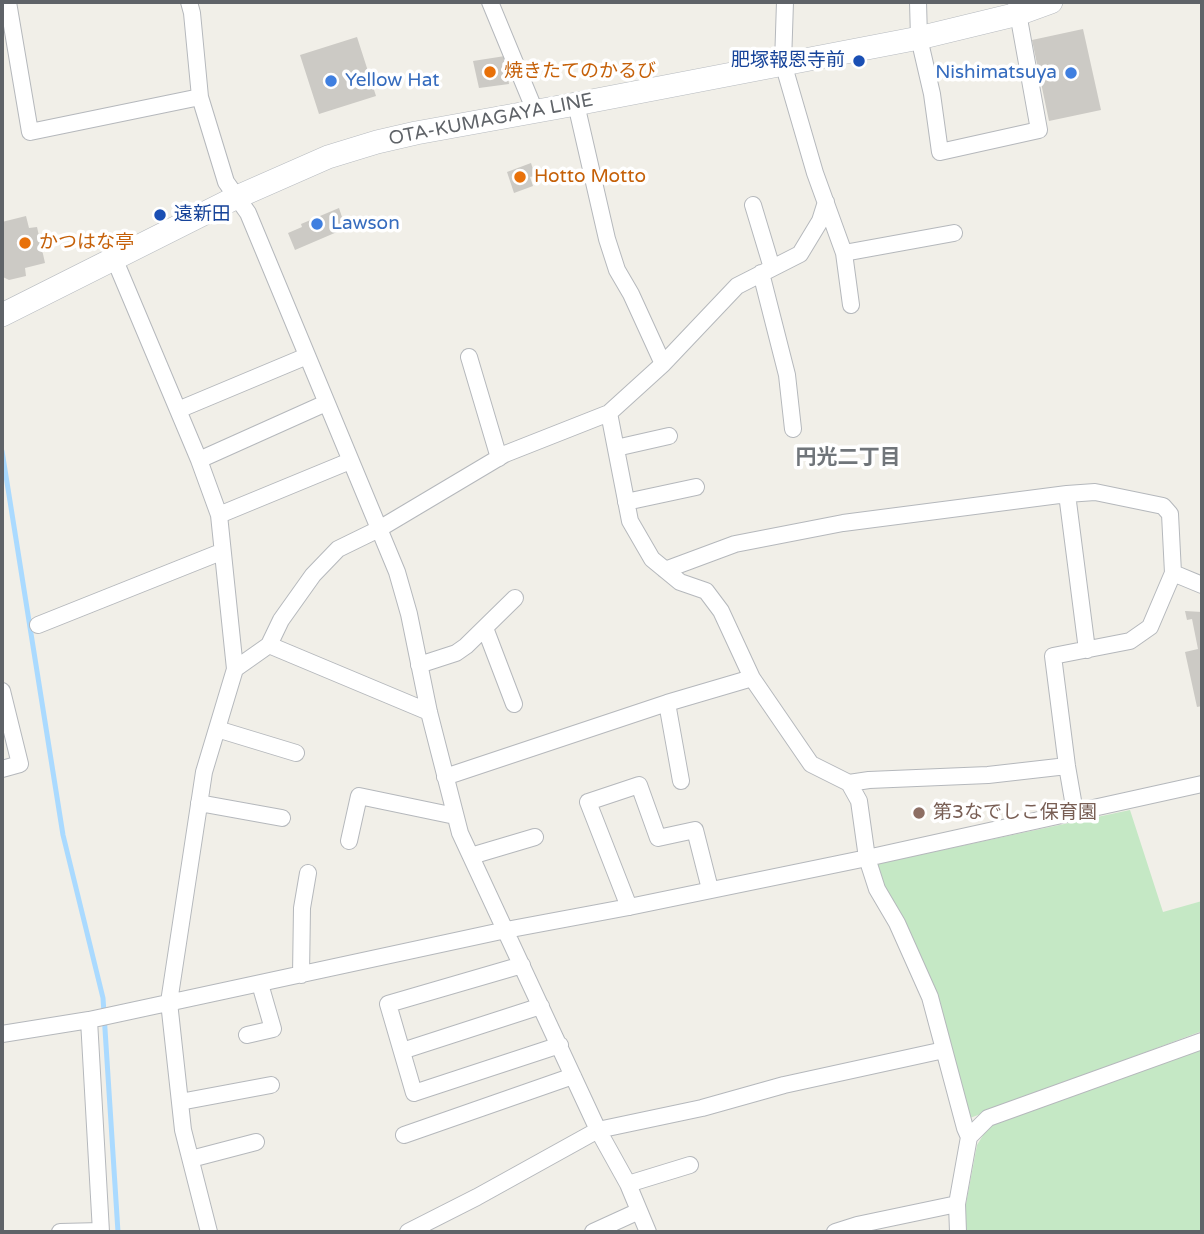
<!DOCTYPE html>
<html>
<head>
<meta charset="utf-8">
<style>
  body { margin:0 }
  #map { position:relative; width:1204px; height:1234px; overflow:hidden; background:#f1efe8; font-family:"Varela Round",sans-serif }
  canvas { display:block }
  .frame { position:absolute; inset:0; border:4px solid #5f6368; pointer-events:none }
</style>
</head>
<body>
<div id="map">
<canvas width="1204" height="1234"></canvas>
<div class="frame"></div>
</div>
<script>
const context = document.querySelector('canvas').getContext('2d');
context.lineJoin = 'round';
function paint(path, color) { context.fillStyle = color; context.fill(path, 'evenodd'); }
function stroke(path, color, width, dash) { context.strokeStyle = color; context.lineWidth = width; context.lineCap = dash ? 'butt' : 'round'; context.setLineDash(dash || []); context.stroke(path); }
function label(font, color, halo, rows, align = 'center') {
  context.font = font + ' "Varela Round","Noto Sans JP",sans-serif'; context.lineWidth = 7; context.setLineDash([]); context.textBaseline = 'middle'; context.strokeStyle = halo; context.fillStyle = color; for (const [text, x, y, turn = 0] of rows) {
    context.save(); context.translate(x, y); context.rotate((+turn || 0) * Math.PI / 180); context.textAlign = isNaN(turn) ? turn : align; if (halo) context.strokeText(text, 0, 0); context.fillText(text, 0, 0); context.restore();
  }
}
paint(new Path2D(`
  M1130 810 1163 912 1202 901V1031L970 1118 876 864Z
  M1202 1045V1232H965V1209L977 1145 990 1124Z`), '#c5e8c5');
stroke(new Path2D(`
  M2 451 63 835 103 998 118 1232`), '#aadaff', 5);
paint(new Path2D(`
  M1083 29 1101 110 1049 121 1032 40Z
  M357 37 376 96 319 114 300 55Z
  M505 56 509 84 479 88 473 61Z
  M531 163 535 176 530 177 533 186 514 193 507 172Z
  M339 208 343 220 348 218 351 226 295 250 288 233 302 227 301 224Z
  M26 216 29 228 37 227 45 263 25 268 26 276 9 280 3 277 2 271V222Z
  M1185 611 1202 612V706L1197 707 1185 652 1198 649 1192 619 1187 620Z`), '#cccac5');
const street = new Path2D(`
  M8 2 30 132 200 97
  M189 2 192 13 200 97 226 182 248 213 397 572 409 614 429 712 460 833 598 1130 628 1184 648 1232
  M490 2 535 111
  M785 2 783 63 815 173 844 253 851 305
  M918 2 919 38 932 94 940 152 1039 130 1016 2
  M576 104 607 239 617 270 631 294 663 364
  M753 205 772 268
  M844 253 954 233
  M114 258 199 460 219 515 235 669 204 772 169 1002 183 1130 209 1232
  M761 273 787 375 793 429
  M469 357 499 458
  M178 410 307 356
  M609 413 630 521 652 559 680 582 706 591 721 611 752 678 811 764 849 783 859 801 867 858 877 889 897 923 930 997 965 1128 969 1137
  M616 448 669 436
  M199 460 326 403
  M1067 494 1087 650
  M626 502 696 487
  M219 515 350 461
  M665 570 735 544 843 523 1067 494 1095 492 1163 506 1170 514 1173 573 1202 585
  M38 625 221 552
  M485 628 514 704
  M269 645 429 712
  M419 665 456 653 466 646 515 598
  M235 669 269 645 281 620 313 575 338 549 379 529 505 454 609 413 663 364 737 286 800 254 820 221 826 202
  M2 691 20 764 2 769
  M667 703 681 781
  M217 729 296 753
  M445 777 667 703 752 678
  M849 783 869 780 988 775 1067 766
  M199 803 282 818
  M1075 812 1067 766 1053 656 1130 641 1150 627 1173 573
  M349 841 359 796 455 816
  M471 856 535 837
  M629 907 588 802 639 785 658 838 695 830 710 889
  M522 965 388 1004 414 1093 560 1045
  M301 975 302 908 308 873
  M89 1020 101 1232
  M2 1034 89 1020 506 930 629 907 867 858 1202 784
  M247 1035 273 1029 260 984
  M402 1051 541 1006
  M180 1102 271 1085
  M404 1135 573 1076
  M191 1159 256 1142
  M628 1184 690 1165
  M957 1204 958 1232
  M60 1232 101 1231
  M408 1232 477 1197 598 1130 702 1108 784 1085 944 1050
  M593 1232 639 1211
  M835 1232 857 1225 957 1204 969 1137 988 1118 1202 1041`);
const secondary = new Path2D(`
  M2 315 237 197 328 157 377 142 416 133 576 104 919 38 1018 14 1051 2`);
stroke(street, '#b5b8bc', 18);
stroke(secondary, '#b6babf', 24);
stroke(street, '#fff', 16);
stroke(secondary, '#fff', 23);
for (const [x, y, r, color] of [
  [859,61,7,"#1a4fb4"],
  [490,72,7,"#e8710a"],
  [1071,73,7,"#3f7fe0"],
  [331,81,7,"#3f7fe0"],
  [520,177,7,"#e8710a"],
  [160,215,7,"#1a4fb4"],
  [317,224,7,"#3f7fe0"],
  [25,243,7,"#e8710a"],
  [919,813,7,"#8d6e63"]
]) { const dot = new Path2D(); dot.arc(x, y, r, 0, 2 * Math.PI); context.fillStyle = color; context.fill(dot); stroke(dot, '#fff', 2.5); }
label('19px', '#164399', '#fff', [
  ["肥塚報恩寺前",845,61],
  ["遠新田",174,215,"left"]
], 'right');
label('19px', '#c56008', '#fff', [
  ["焼きたてのかるび",504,72],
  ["Hotto Motto",534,177],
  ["かつはな亭",39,243]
], 'left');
label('19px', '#366cbe', '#fff', [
  ["Nishimatsuya",1057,73,"right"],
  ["Yellow Hat",345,81],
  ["Lawson",331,224]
], 'left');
label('19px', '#5f6368', '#fff', [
  ["OTA-KUMAGAYA LINE",491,120,-11]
]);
label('19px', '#785e54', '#fff', [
  ["第3なでしこ保育園",933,813]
], 'left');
label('bold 21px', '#70757a', '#fff', [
  ["円光二丁目",848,458]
]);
</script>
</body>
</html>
